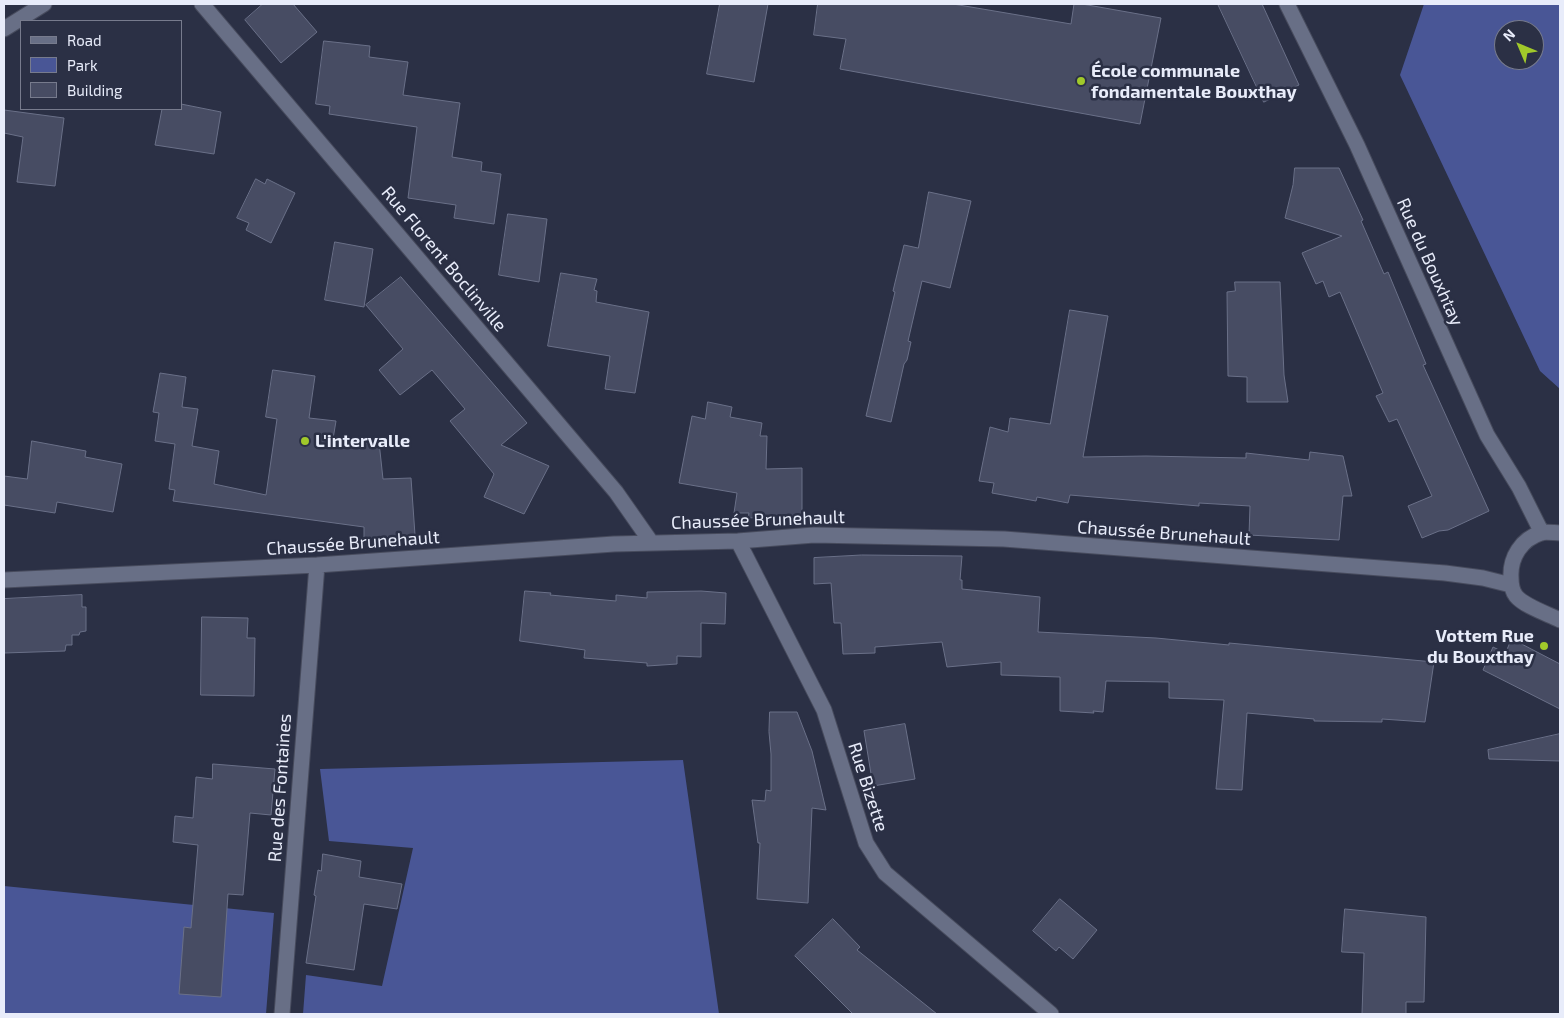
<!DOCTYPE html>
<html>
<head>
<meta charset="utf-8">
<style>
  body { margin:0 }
  #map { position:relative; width:1564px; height:1018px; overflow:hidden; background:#2b3045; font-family:"Exo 2",sans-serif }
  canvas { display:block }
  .frame { position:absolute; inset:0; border:5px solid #e8ecfa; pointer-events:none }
  .legend { position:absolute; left:20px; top:20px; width:162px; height:90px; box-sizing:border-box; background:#2b3045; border:1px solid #777b8d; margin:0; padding:6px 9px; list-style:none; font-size:15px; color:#e8ecfa }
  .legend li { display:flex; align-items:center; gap:10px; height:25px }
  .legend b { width:25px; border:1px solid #777b8d }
  .north { position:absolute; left:1494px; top:20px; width:50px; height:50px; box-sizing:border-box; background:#2b3045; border:1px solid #777b8d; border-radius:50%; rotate:315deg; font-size:14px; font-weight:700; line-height:20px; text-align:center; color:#e8ecfa }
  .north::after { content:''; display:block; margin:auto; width:18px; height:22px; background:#a1c92a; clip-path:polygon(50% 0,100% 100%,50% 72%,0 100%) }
</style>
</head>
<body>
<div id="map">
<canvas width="1564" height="1018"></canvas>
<div class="frame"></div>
<ul class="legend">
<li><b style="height:6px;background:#686f86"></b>Road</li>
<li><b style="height:14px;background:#495696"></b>Park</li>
<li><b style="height:14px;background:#474c63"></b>Building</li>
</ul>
<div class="north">N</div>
</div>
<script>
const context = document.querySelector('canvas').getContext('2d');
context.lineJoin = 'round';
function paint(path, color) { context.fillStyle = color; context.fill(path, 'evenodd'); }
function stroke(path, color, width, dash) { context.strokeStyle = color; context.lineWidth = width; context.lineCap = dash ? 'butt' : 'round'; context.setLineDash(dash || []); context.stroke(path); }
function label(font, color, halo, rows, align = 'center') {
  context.font = font + ' "Exo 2",sans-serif'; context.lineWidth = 5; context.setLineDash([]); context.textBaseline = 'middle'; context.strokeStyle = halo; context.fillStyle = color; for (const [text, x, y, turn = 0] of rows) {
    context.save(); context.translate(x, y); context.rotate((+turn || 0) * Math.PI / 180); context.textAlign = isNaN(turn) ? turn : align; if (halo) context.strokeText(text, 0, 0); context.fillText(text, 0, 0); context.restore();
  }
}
paint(new Path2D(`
  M1424 4H1560V389L1540 371 1400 75ZM1504 30H1534V60H1504Z
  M683 760 719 1014H303L306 975 382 986 413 848 329 841 320 769Z
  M4 886 274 913 266 1014H4Z`), '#495696');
const building = new Path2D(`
  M263 4H293L317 32 281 63 245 20Z
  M720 4H768L754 82 707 74Z
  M818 4H953L1071 24 1074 4H1082L1161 18 1140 124 840 69 846 39 814 35Z
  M1218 4H1262L1299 85 1264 102Z
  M324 41 370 46 369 57 408 62 403 95 460 103 452 157 482 162 481 171 501 174 494 224 454 218 456 205 408 198 417 127 329 114 330 106 316 104Z
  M181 104 221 112 214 154 155 145 162 109H181Z
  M4 110 64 118 55 186 17 182 23 137 4 133Z
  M1295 168H1339L1363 220 1361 221 1384 274 1388 272 1426 364 1423 365 1489 511 1448 530 1439 531 1422 538 1408 506 1432 496 1397 419 1389 422 1376 396 1383 393 1340 292 1329 297 1323 281 1316 284 1302 253 1342 236 1285 218 1293 185Z
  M256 179 265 184 267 179 295 193 271 243 246 230 249 223 237 218Z
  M929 192 971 201 950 288 922 281 908 341 911 342 907 360 904 364 891 422 866 416 895 292 893 291 904 245 918 248Z
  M508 214 547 219 539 282 499 275Z
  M335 242 373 249 364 307 325 300Z
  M561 273 597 279 594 290 597 291 596 302 649 312 635 393 605 389 610 356 548 346Z
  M401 277 527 423 501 445 549 466 524 514 484 497 494 474 450 421 465 409 432 370 400 395 379 370 403 349 366 305Z
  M1235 282H1280L1284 375 1288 402H1247V377L1228 376 1227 292 1235 291Z
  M1070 310 1108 316 1083 457 1146 456 1246 458V453L1309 460 1310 452 1343 456 1352 496H1343L1339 540 1249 535 1250 506 1199 503V506L1070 495 1068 503 1037 497 1036 501 992 493 994 483 979 481 990 427 1008 432 1010 418 1050 424Z
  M273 370 315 376 309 418 336 421 332 445 379 442 383 479 411 478 415 535 364 538V527L173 501 175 490 169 489 175 444 155 441 159 413 153 412 160 373 186 377 182 407 198 409 192 446 219 451 214 484 266 495 277 419 266 417Z
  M708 402 732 407 730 417 762 423 760 436H767L766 469 802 468V515L748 518 749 513H734L737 493 679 483 692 416 705 419Z
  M32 441 86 451 85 457 122 464 113 512 57 502 55 513 4 505V476L27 479Z
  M862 555 962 556 960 580H962V589L1040 597 1038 632 1156 638 1229 645V643L1434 662 1425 722 1382 719V722L1314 721V719L1247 713 1242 790 1216 789 1224 700 1169 698V682L1106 681 1103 712 1093 711 1094 713 1060 711V677L1001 675V662L947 667 942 642 875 647V653L843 654 841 623H834L831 583 814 584V558Z
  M525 591 551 593 550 595 616 601V595L647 598V592L701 591 726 593 725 624 701 623V657L677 656V664L647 666V663L584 658 585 650 520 641Z
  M82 595V607H86V631L80 632 79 635H72V645H66L65 651 4 653V599Z
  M202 617 248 618 247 638H255L254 696 201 695Z
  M1512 639 1560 664V709L1483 670 1493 647 1505 653Z
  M770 712H797L812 751 826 810 812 808 808 903 757 899 760 843H758L752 800 765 801 766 790 771 791V754L769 732Z
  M905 724 915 779 873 786 864 731Z
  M1560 734V761L1489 759 1488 750Z
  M213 764 275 769 271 815 250 813 243 895 228 894 221 997 179 994 184 927 191 928 198 845 173 842 175 816 193 818 196 777 212 779Z
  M323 854 361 861 359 877 402 884 397 909 364 904 354 970 306 963 316 896 314 895 318 870 321 871Z
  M1060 899 1097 930 1073 959 1059 947 1056 951 1033 931Z
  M1345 909 1426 917 1424 1002H1406V1014H1362L1364 953 1342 952Z
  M833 919 860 947 857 950 937 1014H853L795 956Z`);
paint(building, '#474c63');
stroke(building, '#6a7088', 1);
const street = new Path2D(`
  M202 4 616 492 651 542
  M1287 4 1357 145 1487 435 1519 487 1542 533
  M1560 533C1554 533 1546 531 1541 533 1521 539 1510 558 1511 577 1511 584 1512 591 1516 596 1524 606 1548 614 1560 620
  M738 541 824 710 866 843 885 873 1051 1014
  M4 580 317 565 614 544 738 541 814 535 1004 539 1445 573 1483 578 1511 585
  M282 1014 317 565`);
const secondary = new Path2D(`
  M4 29 44 4`);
stroke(street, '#474b5d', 17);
stroke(secondary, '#474b5d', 17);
stroke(street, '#686f86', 15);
stroke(secondary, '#686f86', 15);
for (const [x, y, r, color] of [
  [1081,81,5,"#a1c92a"],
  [305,441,5,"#a1c92a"],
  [1544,646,5,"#a1c92a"]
]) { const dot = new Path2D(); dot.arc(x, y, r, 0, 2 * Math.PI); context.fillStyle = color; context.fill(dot); stroke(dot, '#2b3045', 2); }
label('bold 18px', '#e8ecfa', '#2b3045', [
  ["École communale",1091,71],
  ["fondamentale Bouxthay",1091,92],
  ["L'intervalle",315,441],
  ["Vottem Rue",1534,636,"right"],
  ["du Bouxthay",1534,657,"right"]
], 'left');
label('18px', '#e8ecfa', '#2b3045', [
  ["Rue Florent Boclinville",444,259,50],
  ["Rue du Bouxhtay",1430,262,66],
  ["Chaussée Brunehault",758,520,-2],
  ["Chaussée Brunehault",1164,533,4],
  ["Chaussée Brunehault",353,543,-4],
  ["Rue Bizette",868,787,72],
  ["Rue des Fontaines",280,788,-86]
]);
</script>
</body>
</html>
